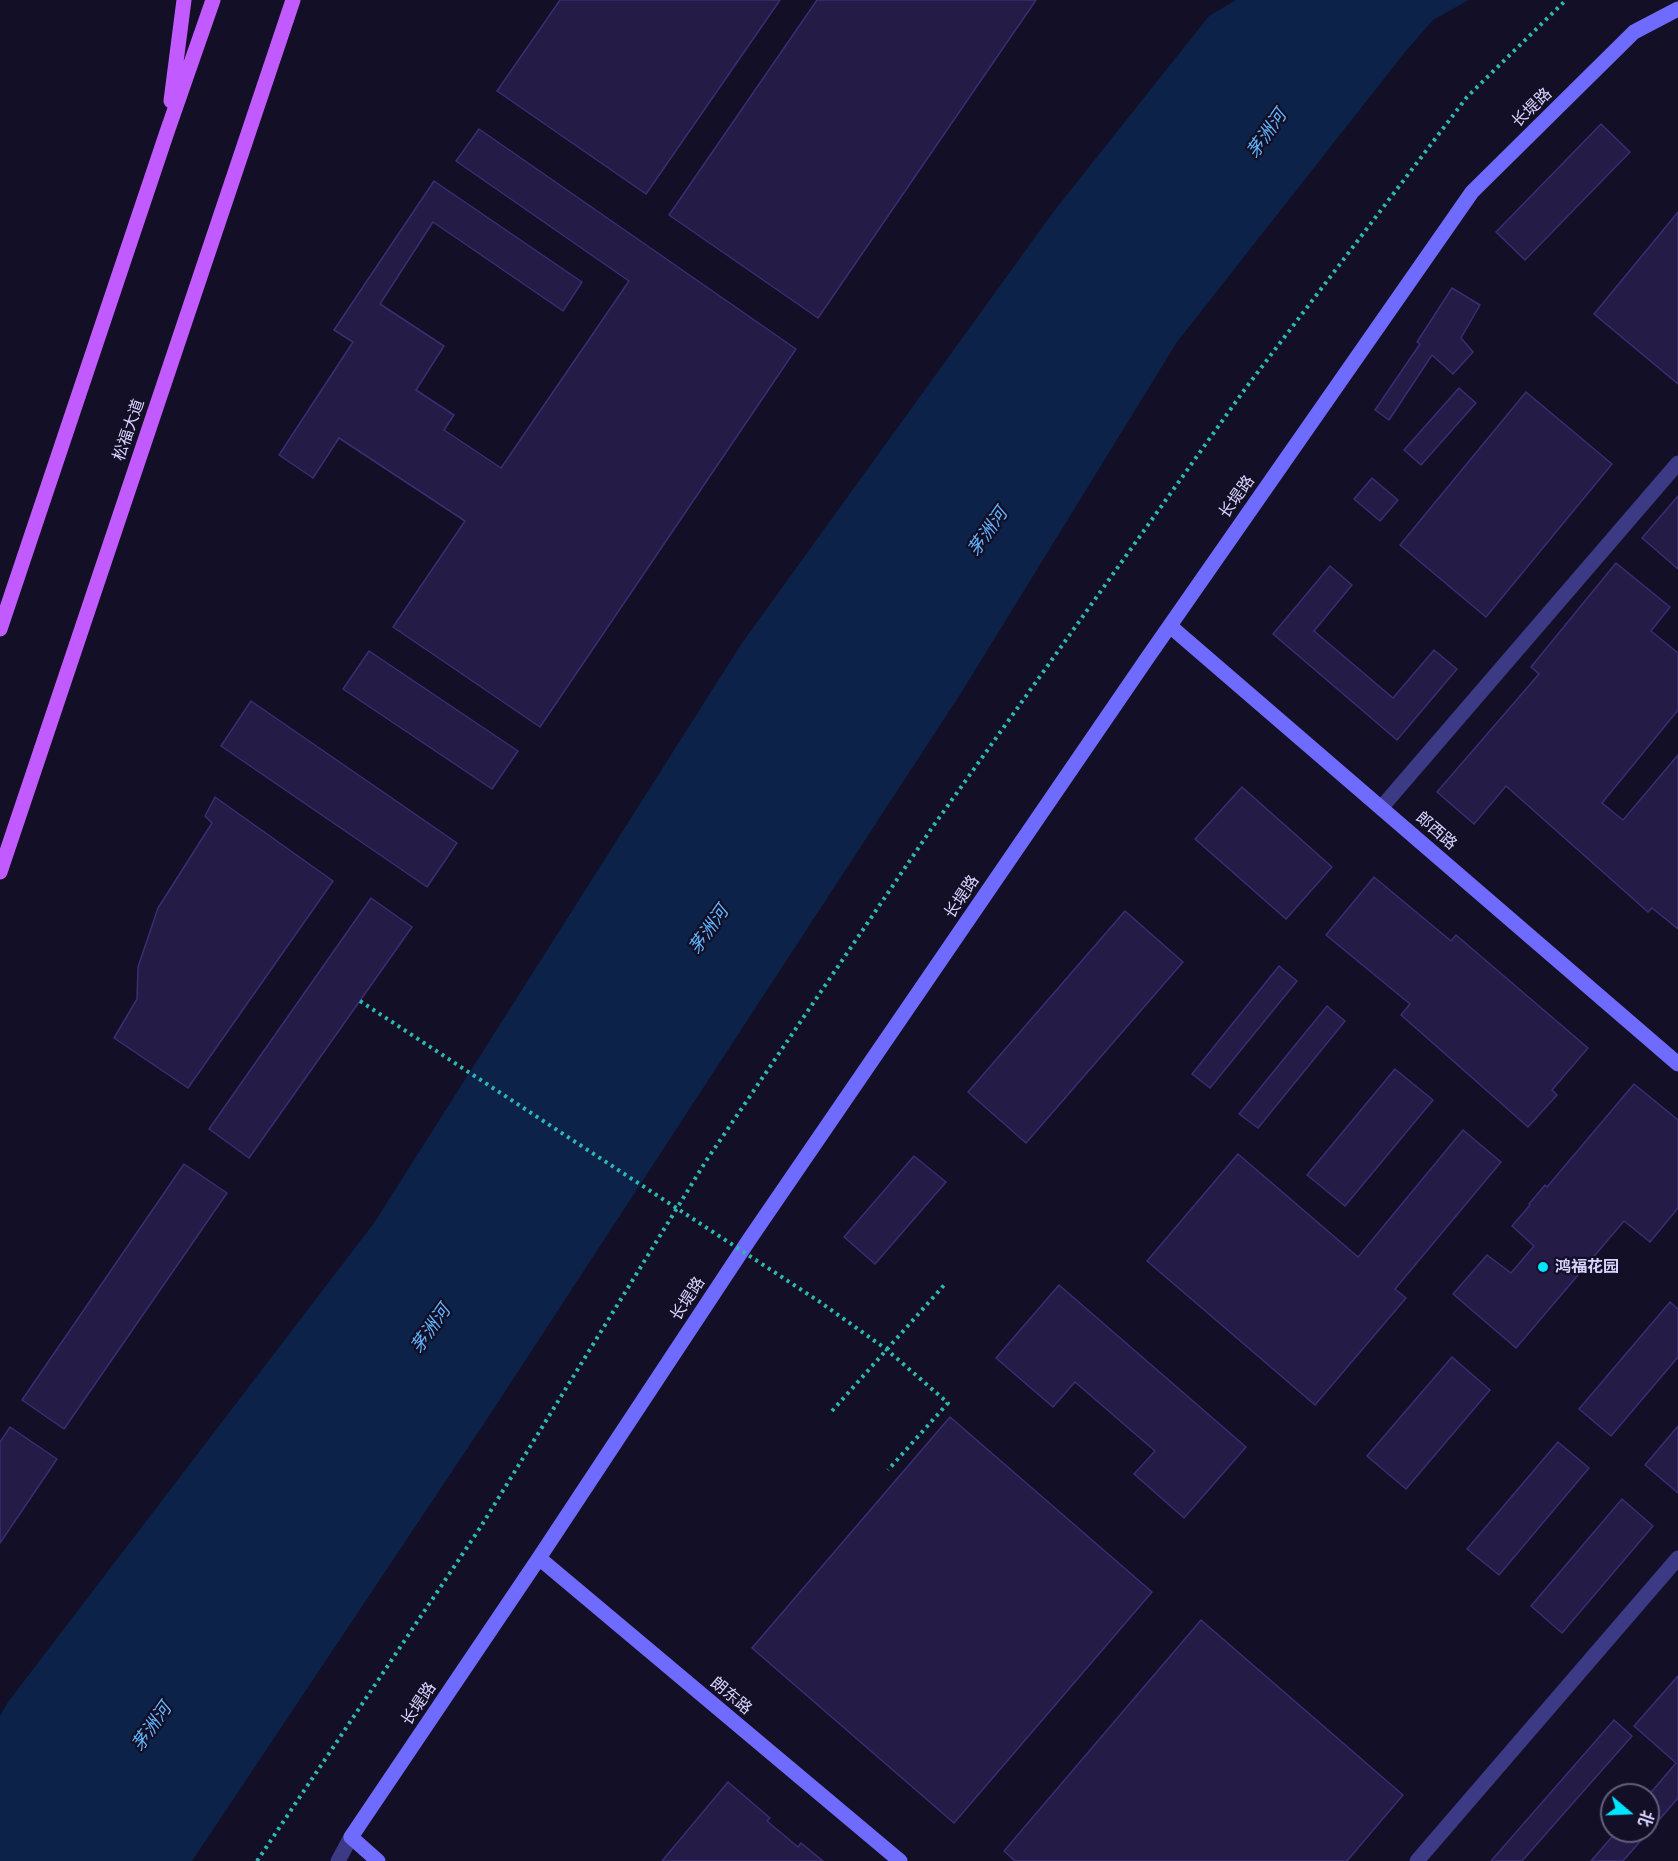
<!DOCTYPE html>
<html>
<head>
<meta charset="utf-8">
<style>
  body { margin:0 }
  #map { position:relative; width:1678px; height:1861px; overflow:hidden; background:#130f26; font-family:Montserrat,"Noto Sans SC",sans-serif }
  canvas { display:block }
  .north { position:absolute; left:1600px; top:1783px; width:60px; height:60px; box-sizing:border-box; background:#130f26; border:2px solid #625e7d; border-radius:50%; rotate:109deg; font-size:16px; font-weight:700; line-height:24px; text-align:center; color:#d9d4ff }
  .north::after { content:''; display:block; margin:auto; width:21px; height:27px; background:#00e5ff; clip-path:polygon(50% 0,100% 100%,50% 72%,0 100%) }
</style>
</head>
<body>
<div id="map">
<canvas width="1678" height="1861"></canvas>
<div class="north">北</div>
</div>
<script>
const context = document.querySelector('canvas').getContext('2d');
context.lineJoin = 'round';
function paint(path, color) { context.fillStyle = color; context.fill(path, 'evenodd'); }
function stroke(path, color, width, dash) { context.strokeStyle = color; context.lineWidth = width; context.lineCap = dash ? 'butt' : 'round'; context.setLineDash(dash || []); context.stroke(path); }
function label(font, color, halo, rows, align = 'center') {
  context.font = font + ' Montserrat,"Noto Sans SC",sans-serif'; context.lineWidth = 4.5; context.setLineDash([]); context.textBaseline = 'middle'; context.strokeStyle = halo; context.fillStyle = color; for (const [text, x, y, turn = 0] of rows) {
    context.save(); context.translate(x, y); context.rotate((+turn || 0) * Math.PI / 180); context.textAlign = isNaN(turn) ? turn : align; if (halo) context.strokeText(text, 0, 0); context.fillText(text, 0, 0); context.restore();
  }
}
paint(new Path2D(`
  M1236 0H1469L1433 20 1405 52 1177 342 961 693 491 1413 192 1861H0V1716L8 1702 374 1223 742 643 1054 211 1209 16Z`), '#0c2248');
const building = new Path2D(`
  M560 0H780L646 194 497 91Z
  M817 0H1036L818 318 669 215Z
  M1601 124 1630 152 1525 260 1496 232Z
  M479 129 796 349 540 727 393 627 465 521 339 438 313 478 279 455 353 342 334 330 434 181 582 282 563 311 433 222 380 304 444 346 416 390 454 415 444 430 501 468 629 281 456 161Z
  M1678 212V384L1594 314Z
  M1452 288 1480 305 1461 338 1473 352 1453 374 1432 355 1389 420 1375 410 1420 344 1417 342Z
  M1459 388 1476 403 1421 465 1404 450Z
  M1526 392 1612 464 1486 617 1400 545Z
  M1372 478 1398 500 1380 521 1354 499Z
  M1678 496V569L1642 538Z
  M1616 563 1670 607 1651 631 1678 653V710L1602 803 1623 820 1678 755V929L1652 908 1648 912 1506 786 1474 824 1437 792 1539 674 1531 667Z
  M1330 566 1352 585 1314 631 1393 698 1434 650 1457 669 1397 740 1273 634Z
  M369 651 518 751 492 789 343 689Z
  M251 701 457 843 427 887 221 746Z
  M1242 787 1332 867 1286 919 1195 839Z
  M215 797 333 881 188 1088 114 1038 137 999 138 967 158 908 212 823 205 816Z
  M1374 877 1451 941 1456 935 1588 1048 1552 1090 1557 1095 1528 1127 1401 1015 1410 1004 1326 935Z
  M371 898 412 927 249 1158 209 1129Z
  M1125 911 1183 962 1026 1143 968 1092Z
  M1279 966 1297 981 1210 1088 1192 1074Z
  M1327 1006 1345 1021 1258 1128 1239 1114Z
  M1395 1069 1433 1100 1345 1206 1307 1175Z
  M1634 1084 1678 1120V1208L1650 1242 1624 1221 1516 1348 1453 1294 1487 1255 1511 1273 1534 1246 1512 1226 1530 1205 1529 1204 1545 1185 1547 1187Z
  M1463 1130 1501 1162 1395 1289 1406 1298 1315 1405 1147 1261 1238 1154 1358 1257Z
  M914 1156 946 1182 875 1264 844 1237Z
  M184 1164 227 1193 64 1429 22 1400Z
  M1059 1285 1246 1447 1184 1518 1134 1474 1155 1451 1075 1382 1053 1407 996 1358Z
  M1670 1302 1678 1309V1357L1611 1436 1579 1409Z
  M1452 1357 1490 1390 1406 1489 1367 1456Z
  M950 1417 1152 1592 954 1823 752 1648Z
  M1678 1426V1493L1645 1465Z
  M10 1427 57 1459 0 1543V1442Z
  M1558 1442 1589 1468 1499 1575 1467 1549Z
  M1622 1499 1653 1526 1562 1633 1531 1606Z
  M1201 1620 1403 1795 1347 1861H1015L1004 1851Z
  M1678 1676V1798L1623 1861H1591L1617 1831H1648V1796L1676 1763 1634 1726Z
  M1614 1720 1632 1736 1522 1861H1491Z
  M728 1782 770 1818 767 1821 798 1847 801 1843 823 1861H662Z`);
paint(building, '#241b47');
stroke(building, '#3b2d73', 1.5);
stroke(new Path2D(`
  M832 1411 946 1283
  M257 1861 480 1528 706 1161 934 825 1245 389 1467 97 1566 0`), '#2fb8b0', 4, [3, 4.5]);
stroke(new Path2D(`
  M1381 808 1678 463
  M338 1861 351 1837
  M1417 1861 1678 1558`), '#3d3a85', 15);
stroke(new Path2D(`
  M1170 626 1678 1064
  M539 1558 900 1861
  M378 1861 351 1837 539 1558 749 1240 1148 657 1472 192 1634 32 1678 9`), '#6f6bff', 15);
stroke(new Path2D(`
  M171 101 184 0
  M0 629 167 132 213 0
  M0 872 293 0`), '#c25bff', 15);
stroke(new Path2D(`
  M360 1001 820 1302 886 1349 948 1403 888 1470`), '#2fb8b0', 4, [3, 4.5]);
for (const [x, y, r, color] of [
  [1543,1267,6,"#00e5ff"]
]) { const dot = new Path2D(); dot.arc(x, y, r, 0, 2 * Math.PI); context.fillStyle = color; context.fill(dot); stroke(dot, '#130f26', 2); }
label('16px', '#d9d4ff', '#130f26', [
  ["长堤路",1532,108,-44],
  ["松福大道",129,430,-71],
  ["长堤路",1237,497,-55],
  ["郎西路",1436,831,41],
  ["长堤路",962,897,-56],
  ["长堤路",688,1299,-57],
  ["朗东路",731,1696,40],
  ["长堤路",419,1704,-56]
]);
label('bold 16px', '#d9d4ff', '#130f26', [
  ["鸿福花园",1555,1267]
], 'left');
label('italic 18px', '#62b6ff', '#130f26', [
  ["茅洲河",1267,134,-55],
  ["茅洲河",988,532,-55],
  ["茅洲河",709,930,-55],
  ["茅洲河",431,1329,-55],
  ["茅洲河",152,1727,-55]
]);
</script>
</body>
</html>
